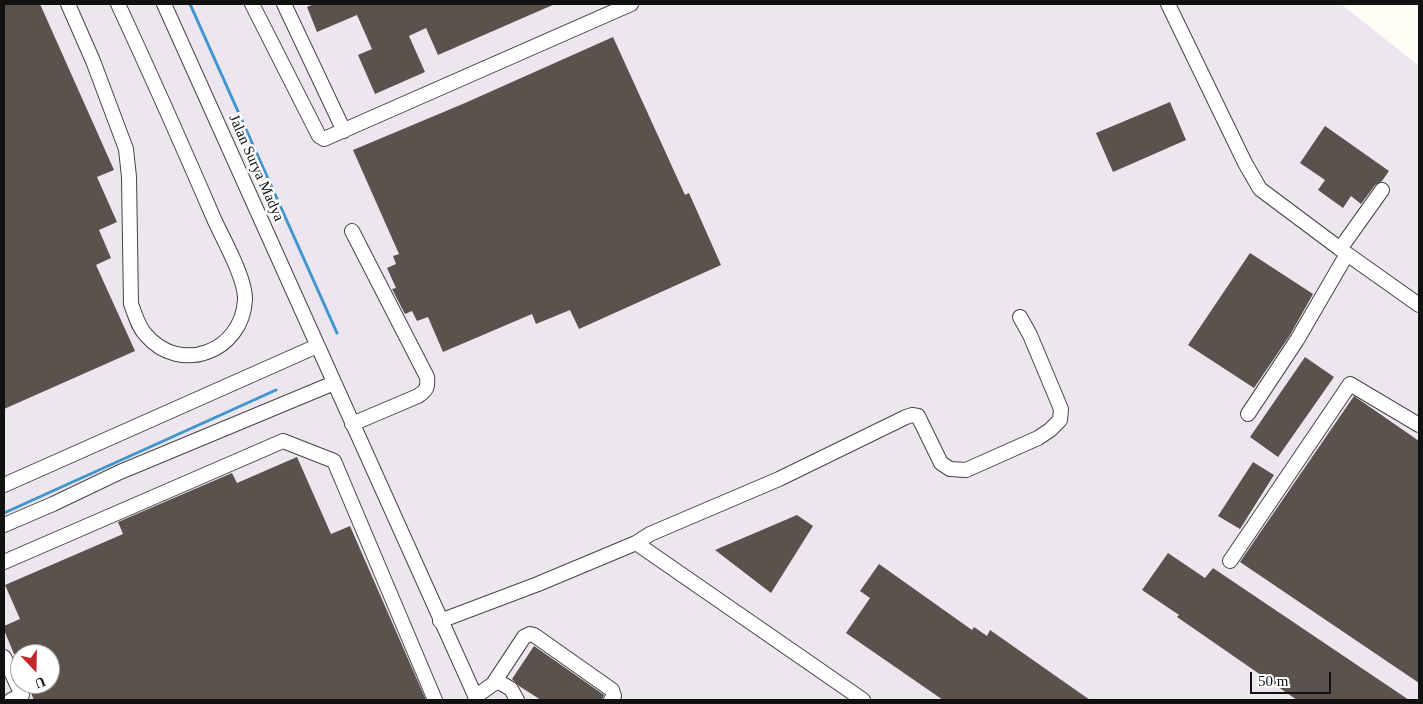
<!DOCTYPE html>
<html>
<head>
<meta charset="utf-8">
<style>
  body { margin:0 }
  #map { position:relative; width:1423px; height:704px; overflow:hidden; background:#fffdf5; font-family:Georgia,serif }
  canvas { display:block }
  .frame { position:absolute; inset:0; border:5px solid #111; pointer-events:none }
  .north { position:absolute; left:10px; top:644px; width:50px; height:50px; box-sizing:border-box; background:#fff; border:1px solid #a0a0a0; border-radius:50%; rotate:159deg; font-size:14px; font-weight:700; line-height:20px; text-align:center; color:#111 }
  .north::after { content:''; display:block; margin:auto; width:18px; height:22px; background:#c4262e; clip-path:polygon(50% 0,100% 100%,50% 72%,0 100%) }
  .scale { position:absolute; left:1250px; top:672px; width:81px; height:22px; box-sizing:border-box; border:2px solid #111; border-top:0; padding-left:6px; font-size:15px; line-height:18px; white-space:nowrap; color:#111; -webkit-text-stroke:4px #fff; paint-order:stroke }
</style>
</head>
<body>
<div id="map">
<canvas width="1423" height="704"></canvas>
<div class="frame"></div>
<div class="north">U</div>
<div class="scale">50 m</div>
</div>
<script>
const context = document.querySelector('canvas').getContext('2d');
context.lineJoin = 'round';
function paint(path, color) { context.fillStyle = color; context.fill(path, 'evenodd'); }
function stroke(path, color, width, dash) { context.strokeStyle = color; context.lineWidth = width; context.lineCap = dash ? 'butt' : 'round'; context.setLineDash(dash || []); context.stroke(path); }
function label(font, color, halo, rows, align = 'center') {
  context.font = font + ' Georgia,serif'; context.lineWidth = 5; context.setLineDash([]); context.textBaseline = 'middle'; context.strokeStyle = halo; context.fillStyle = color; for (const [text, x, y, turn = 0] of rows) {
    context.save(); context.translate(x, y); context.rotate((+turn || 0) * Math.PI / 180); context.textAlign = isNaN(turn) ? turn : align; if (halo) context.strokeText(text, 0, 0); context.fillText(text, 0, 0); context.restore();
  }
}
paint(new Path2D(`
  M4 4H1341L1419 66V700H4ZM20 654H50V684H20Z`), '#eee6ef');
stroke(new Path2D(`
  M190 4 337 333
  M4 513 276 390`), '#3f96cf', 3);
paint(new Path2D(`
  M4 4H40L114 170 97 177 117 222 99 230 111 258 96 265 135 351 4 409Z
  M314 4H555L438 55 426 28 409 36 425 72 375 94 358 55 372 49 357 15 317 32 307 7Z
  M613 37 685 195 689 193 721 265 579 329 570 310 536 324 532 314 443 352 428 317 417 321 412 311 405 314 392 289 396 288 387 268 396 264 393 256 399 254 353 150 465 103Z
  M1170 102 1186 140 1113 172 1096 133Z
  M1325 126 1389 171 1382 181 1375 185 1361 204 1351 196 1343 208 1318 190 1325 180 1300 163Z
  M1250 253 1313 294 1290 335 1254 388 1188 345Z
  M1305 357 1334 377 1278 457 1250 437Z
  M1354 396 1419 441V683L1240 562Z
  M297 457 331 534 350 526 426 700H34L27 684H50V654H14L4 630V626L20 619 5 585 123 534 118 522 232 473 237 483Z
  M1253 462 1274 475 1240 529 1218 516Z
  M797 515 813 526 771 593 715 550Z
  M1168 553 1205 578 1213 568 1409 700H1297L1177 617 1179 615 1142 590Z
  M879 564 972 630 974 627 987 636 990 630 1090 700H943L846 633 870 598 860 591Z
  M534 646 604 695 602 700H541L519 686 512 679Z`), '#5a524d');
const minor = new Path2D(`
  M68 4 93 61 126 149 129 177 131 304C135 314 138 327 146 335 180 375 242 352 245 300 246 279 223 239 214 219 183 147 151 75 118 4
  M164 4 477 700
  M252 4 319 136 324 139 631 4
  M284 4 344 131
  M1168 4 1245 163 1260 189 1347 254 1419 305
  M1340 249 1382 190
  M1248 414 1297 340 1347 254
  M352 424 418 396C427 390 428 387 427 377L352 231
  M4 485 317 346
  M4 525 53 504 120 472 334 383
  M636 543 863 700
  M1230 561 1350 384 1419 425
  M4 562 283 441 334 461 435 700
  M440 621 538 584 636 543 650 534 779 479 906 417 912 415 918 416 941 463 950 469 966 470 1038 438 1050 430 1060 420 1061 409 1030 335 1020 317
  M4 657 22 695 11 700
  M493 684 524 637 530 634 534 635 612 690 614 696 611 700
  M475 697 493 684 499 682 511 689 517 700`);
stroke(minor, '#444', 16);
stroke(minor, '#fff', 14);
label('15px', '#111', '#fff', [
  ["Jalan Surya Madya",256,168,66]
]);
</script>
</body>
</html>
